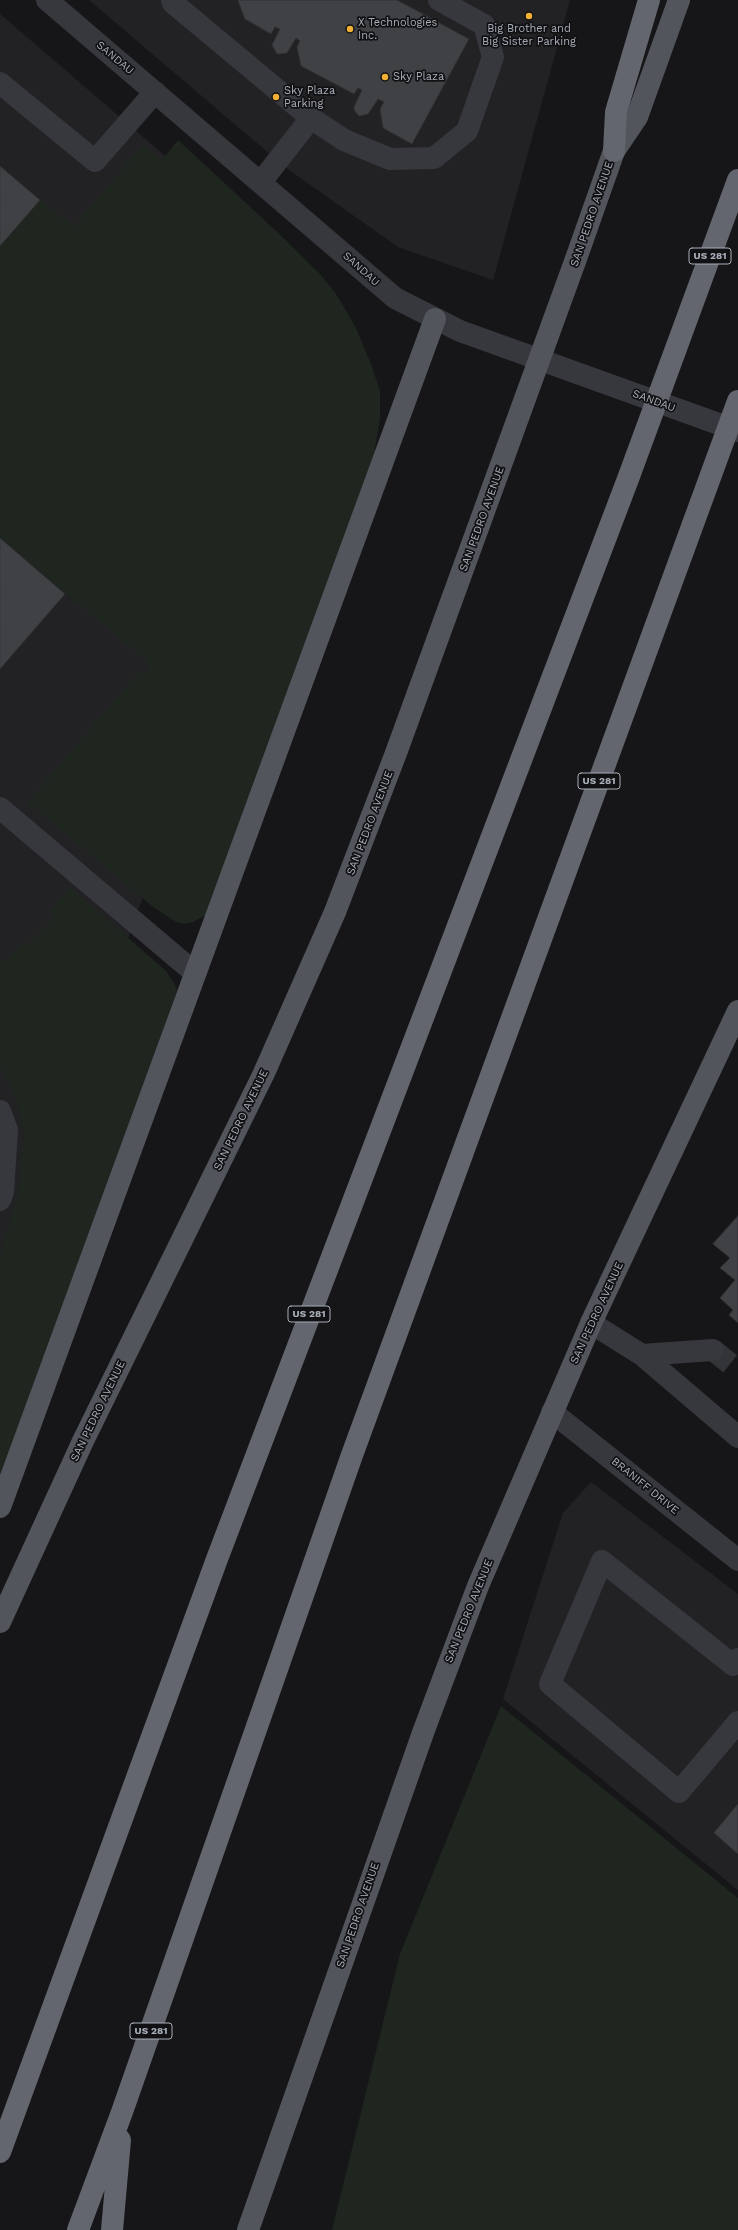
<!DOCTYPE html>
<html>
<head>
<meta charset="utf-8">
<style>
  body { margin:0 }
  canvas { display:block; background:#161618 }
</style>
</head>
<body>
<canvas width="738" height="2230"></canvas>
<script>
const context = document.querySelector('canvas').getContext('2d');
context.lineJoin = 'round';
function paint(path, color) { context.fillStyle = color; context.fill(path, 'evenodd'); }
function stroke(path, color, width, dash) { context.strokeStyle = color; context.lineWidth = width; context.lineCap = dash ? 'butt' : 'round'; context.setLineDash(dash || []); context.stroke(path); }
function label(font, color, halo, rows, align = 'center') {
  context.font = font + ' "Work Sans",sans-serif'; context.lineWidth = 3.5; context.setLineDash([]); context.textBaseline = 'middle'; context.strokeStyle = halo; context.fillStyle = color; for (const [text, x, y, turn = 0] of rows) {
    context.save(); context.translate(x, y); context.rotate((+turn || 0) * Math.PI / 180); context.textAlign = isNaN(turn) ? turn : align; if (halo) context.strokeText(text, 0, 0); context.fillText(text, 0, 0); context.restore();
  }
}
paint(new Path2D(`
  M89 0H570L493 280 398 247 285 167Z
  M0 14 291 264 313 425 0 1293Z
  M591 1482 738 1594V1890L503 1699 563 1513Z`), '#222225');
paint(new Path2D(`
  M178 140 275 230 319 273 336 294 355 326 371 364 380 391V418L374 455 210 913 193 922 184 924 176 922 152 906 28 802 138 673 149 671 147 661 0 538V246L40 200 74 226 143 145 162 160Z
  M70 887 166 971 175 985 177 991 0 1479V1257L19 1190 24 1134 19 1109 9 1083 0 1068V958L5 961 21 944H28L55 917 49 911Z
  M501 1706 738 1898V2230H332L400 1954Z`), '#1e261f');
const building = new Path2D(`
  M238 0H397L469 39 412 144 383 128 380 109 384 102 378 99 368 114 359 116 354 110V107L362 90 358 88 354 94 301 66 297 47 300 41 296 38 287 53 277 54 272 45 280 29 275 27 271 34 245 19Z
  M0 166 40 200 0 246Z
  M0 538 65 594 0 669Z
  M738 1216V1323L729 1315 733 1310 720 1298 735 1280 720 1268 730 1258 713 1244Z
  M738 1804V1854L714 1833Z`);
paint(building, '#404145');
stroke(building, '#303034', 1);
stroke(new Path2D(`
  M713 1350 738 1370`), '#333438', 22, [22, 11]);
stroke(new Path2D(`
  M47 0 395 298 460 331 738 431
  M172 0 173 3 311 118 344 140 390 159 434 158 467 131 493 57 484 25 439 0
  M0 83 95 161 155 92
  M261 182 311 118
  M0 808 195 973
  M0 1111 7 1130 3 1192 0 1200
  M591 1323 642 1355 738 1437
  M642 1355 713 1350
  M552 1412 738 1560
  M738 1659 733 1665 602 1561 550 1684 679 1792 738 1722`), '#37383d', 22);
stroke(new Path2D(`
  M0 1507 435 319
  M0 1622 83 1441 264 1073 335 912 396 753 577 256 614 151 637 117 679 0
  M248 2230 424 1730 478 1586 591 1323 738 1011`), '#53555c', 22);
stroke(new Path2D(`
  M614 151 616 112 649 0
  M0 2152 217 1559 628 479 738 180
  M78 2230 122 2112 352 1455 738 401
  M112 2230 120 2140`), '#63666e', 22);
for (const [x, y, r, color] of [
  [529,16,4,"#f2b134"],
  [350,29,4,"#f2b134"],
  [385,77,4,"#f2b134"],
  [276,97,4,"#f2b134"]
]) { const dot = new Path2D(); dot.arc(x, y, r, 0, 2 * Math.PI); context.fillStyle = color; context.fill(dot); stroke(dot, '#111113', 1.5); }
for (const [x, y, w] of [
  [710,256,42],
  [599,781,42],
  [309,1314,42],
  [151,2031,42]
]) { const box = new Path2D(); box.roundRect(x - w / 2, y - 8, w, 16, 3); context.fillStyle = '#111113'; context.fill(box); stroke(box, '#a8adb8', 1); }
label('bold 10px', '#a8adb8', null, [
  ["US 281",710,256],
  ["US 281",599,781],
  ["US 281",309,1314],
  ["US 281",151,2031]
]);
label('11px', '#a8adb8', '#111113', [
  ["X Technologies",358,23],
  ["Inc.",358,36],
  ["Big Brother and",529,29,"center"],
  ["Big Sister Parking",529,42,"center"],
  ["Sky Plaza",393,77],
  ["Sky Plaza",284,91],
  ["Parking",284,104]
], 'left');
label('11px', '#a8adb8', '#111113', [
  ["SANDAU",115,58,40],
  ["SAN PEDRO AVENUE",592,214,-71],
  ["SANDAU",361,269,42],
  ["SANDAU",654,401,20],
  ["SAN PEDRO AVENUE",482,519,-70],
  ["SAN PEDRO AVENUE",370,823,-69],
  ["SAN PEDRO AVENUE",241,1120,-64],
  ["SAN PEDRO AVENUE",597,1313,-65],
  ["SAN PEDRO AVENUE",98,1411,-64],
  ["BRANIFF DRIVE",645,1486,39],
  ["SAN PEDRO AVENUE",469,1611,-68],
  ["SAN PEDRO AVENUE",358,1915,-71]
]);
</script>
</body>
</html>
